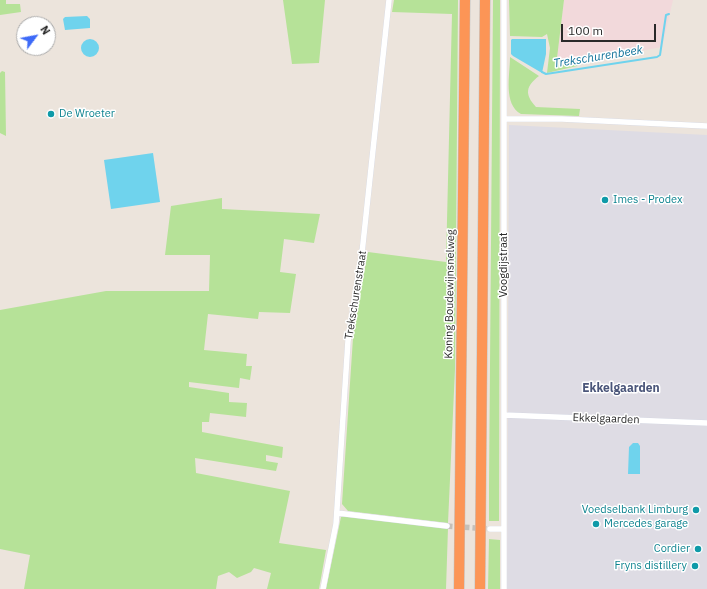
<!DOCTYPE html>
<html>
<head>
<meta charset="utf-8">
<style>
  body { margin:0 }
  #map { position:relative; width:707px; height:589px; overflow:hidden; background:#ece4dc; font-family:"IBM Plex Sans",sans-serif }
  canvas { display:block }
  .north { position:absolute; left:16px; top:16px; width:40px; height:40px; box-sizing:border-box; background:#fff; border:1px solid #aaa; border-radius:50%; rotate:58deg; font-size:11px; font-weight:700; line-height:16px; text-align:center; color:#2a2a2a }
  .north::after { content:''; display:block; margin:auto; width:14px; height:18px; background:#3d6af8; clip-path:polygon(50% 0,100% 100%,50% 72%,0 100%) }
  .scale { position:absolute; left:561px; top:24px; width:95px; height:18px; box-sizing:border-box; border:2px solid #2a2a2a; border-top:0; padding-left:5px; font-size:12px; line-height:14px; white-space:nowrap; color:#2a2a2a; -webkit-text-stroke:3px #fff; paint-order:stroke }
</style>
</head>
<body>
<div id="map">
<canvas width="707" height="589"></canvas>
<div class="north">N</div>
<div class="scale">100 m</div>
</div>
<script>
const context = document.querySelector('canvas').getContext('2d');
context.lineJoin = 'round';
function paint(path, color) { context.fillStyle = color; context.fill(path, 'evenodd'); }
function stroke(path, color, width, dash) { context.strokeStyle = color; context.lineWidth = width; context.lineCap = dash ? 'butt' : 'round'; context.setLineDash(dash || []); context.stroke(path); }
function label(font, color, halo, rows, align = 'center') {
  context.font = font + ' "IBM Plex Sans",sans-serif'; context.lineWidth = 3; context.setLineDash([]); context.textBaseline = 'middle'; context.strokeStyle = halo; context.fillStyle = color; for (const [text, x, y, turn = 0] of rows) {
    context.save(); context.translate(x, y); context.rotate((+turn || 0) * Math.PI / 180); context.textAlign = isNaN(turn) ? turn : align; if (halo) context.strokeText(text, 0, 0); context.fillText(text, 0, 0); context.restore();
  }
}
paint(new Path2D(`
  M509 125 707 135V589H507Z`), '#dedce4');
paint(new Path2D(`
  M564 0H673L662 47 563 65 557 58Z`), '#f2d9db');
paint(new Path2D(`
  M0 0H6V4H20L21 12 0 15Z
  M283 0H325L319 63 292 64Z
  M394 0H458L455 369 448 523 348 511 342 504 354 323 368 252 446 262 452 14 392 12Z
  M493 0H500V10L499 521H489V486Z
  M509 0H564L557 58 563 65 578 62 577 66 547 73 550 48 547 34 542 37 510 36Z
  M510 57 539 76C526 86 524 94 536 107L580 109 579 116 521 114C503 104 510 75 510 57Z
  M2 71 5 72 6 136 0 133V73Z
  M222 198V209L320 214 314 243 284 239 280 272 296 274 290 313 259 312 258 319 208 314 204 350 247 354 246 366H252L250 380 240 378 239 388 189 382V387L229 393V402L247 403 246 417 210 413 209 422H202V432L283 447 282 458 266 455V461L278 463 276 471 195 458 196 473 290 491 279 543 326 550 319 589H267L271 573 254 568 251 572 237 578 229 572 218 576 216 589H24L30 555 0 549V310L106 291H209L210 255H165L171 206Z
  M344 516 448 528 446 589H326L341 517Z
  M489 539 500 540V589H488Z`), '#b6e298');
paint(new Path2D(`
  M87 16 90 19V28L65 30 63 19 65 17Z
  M81 48a9 9 0 1 1 18 0a9 9 0 1 1-18 0Z
  M512 39H546V54L542 73 513 56 511 54V40Z
  M153 153 160 202 111 209 104 160Z
  M633 443H638L640 446V474H628L629 447Z`), '#6fd3ed');
stroke(new Path2D(`
  M542 72 546 74 657 57 660 55 666 15 669 14`), '#6fd3ed', 2);
stroke(new Path2D(`
  M447 526 490 529`), '#c5bfb8', 5.5, [5.5, 3]);
const street = new Path2D(`
  M505 119H562L707 126
  M504 415 707 423
  M337 513 447 526
  M490 529H503
  M323 589 336 524 348 341 362 253 389 0
  M504 589V0`);
const highway = new Path2D(`
  M459 589 465 0
  M480 589 485 0`);
stroke(street, '#d1d5e2', 6);
stroke(highway, '#c3c3c3', 11);
stroke(street, '#fff', 5.5);
stroke(highway, '#fc9556', 10);
for (const [x, y, r, color] of [
  [51,114,4,"#0f9aa8"],
  [605,200,4,"#0f9aa8"],
  [696,510,4,"#0f9aa8"],
  [596,524,4,"#0f9aa8"],
  [698,549,4,"#0f9aa8"],
  [695,566,4,"#0f9aa8"]
]) { const dot = new Path2D(); dot.arc(x, y, r, 0, 2 * Math.PI); context.fillStyle = color; context.fill(dot); stroke(dot, '#fff', 1.5); }
label('11px', '#0d838f', '#fff', [
  ["De Wroeter",59,114],
  ["Imes - Prodex",613,200],
  ["Voedselbank Limburg",688,510,"right"],
  ["Mercedes garage",604,524],
  ["Cordier",690,549,"right"],
  ["Fryns distillery",687,566,"right"]
], 'left');
label('11px', '#2a2a2a', '#fff', [
  ["Voogdijstraat",504,265,-90],
  ["Koning Boudewijnsnelweg",450,294,-89],
  ["Trekschurenstraat",356,295,-81],
  ["Ekkelgaarden",606,419,2]
]);
label('italic 12px', '#0f7199', '#fff', [
  ["Trekschurenbeek",598,57,-9]
]);
label('bold 12px', '#4b567a', '#fff', [
  ["Ekkelgaarden",621,389]
]);
</script>
</body>
</html>
